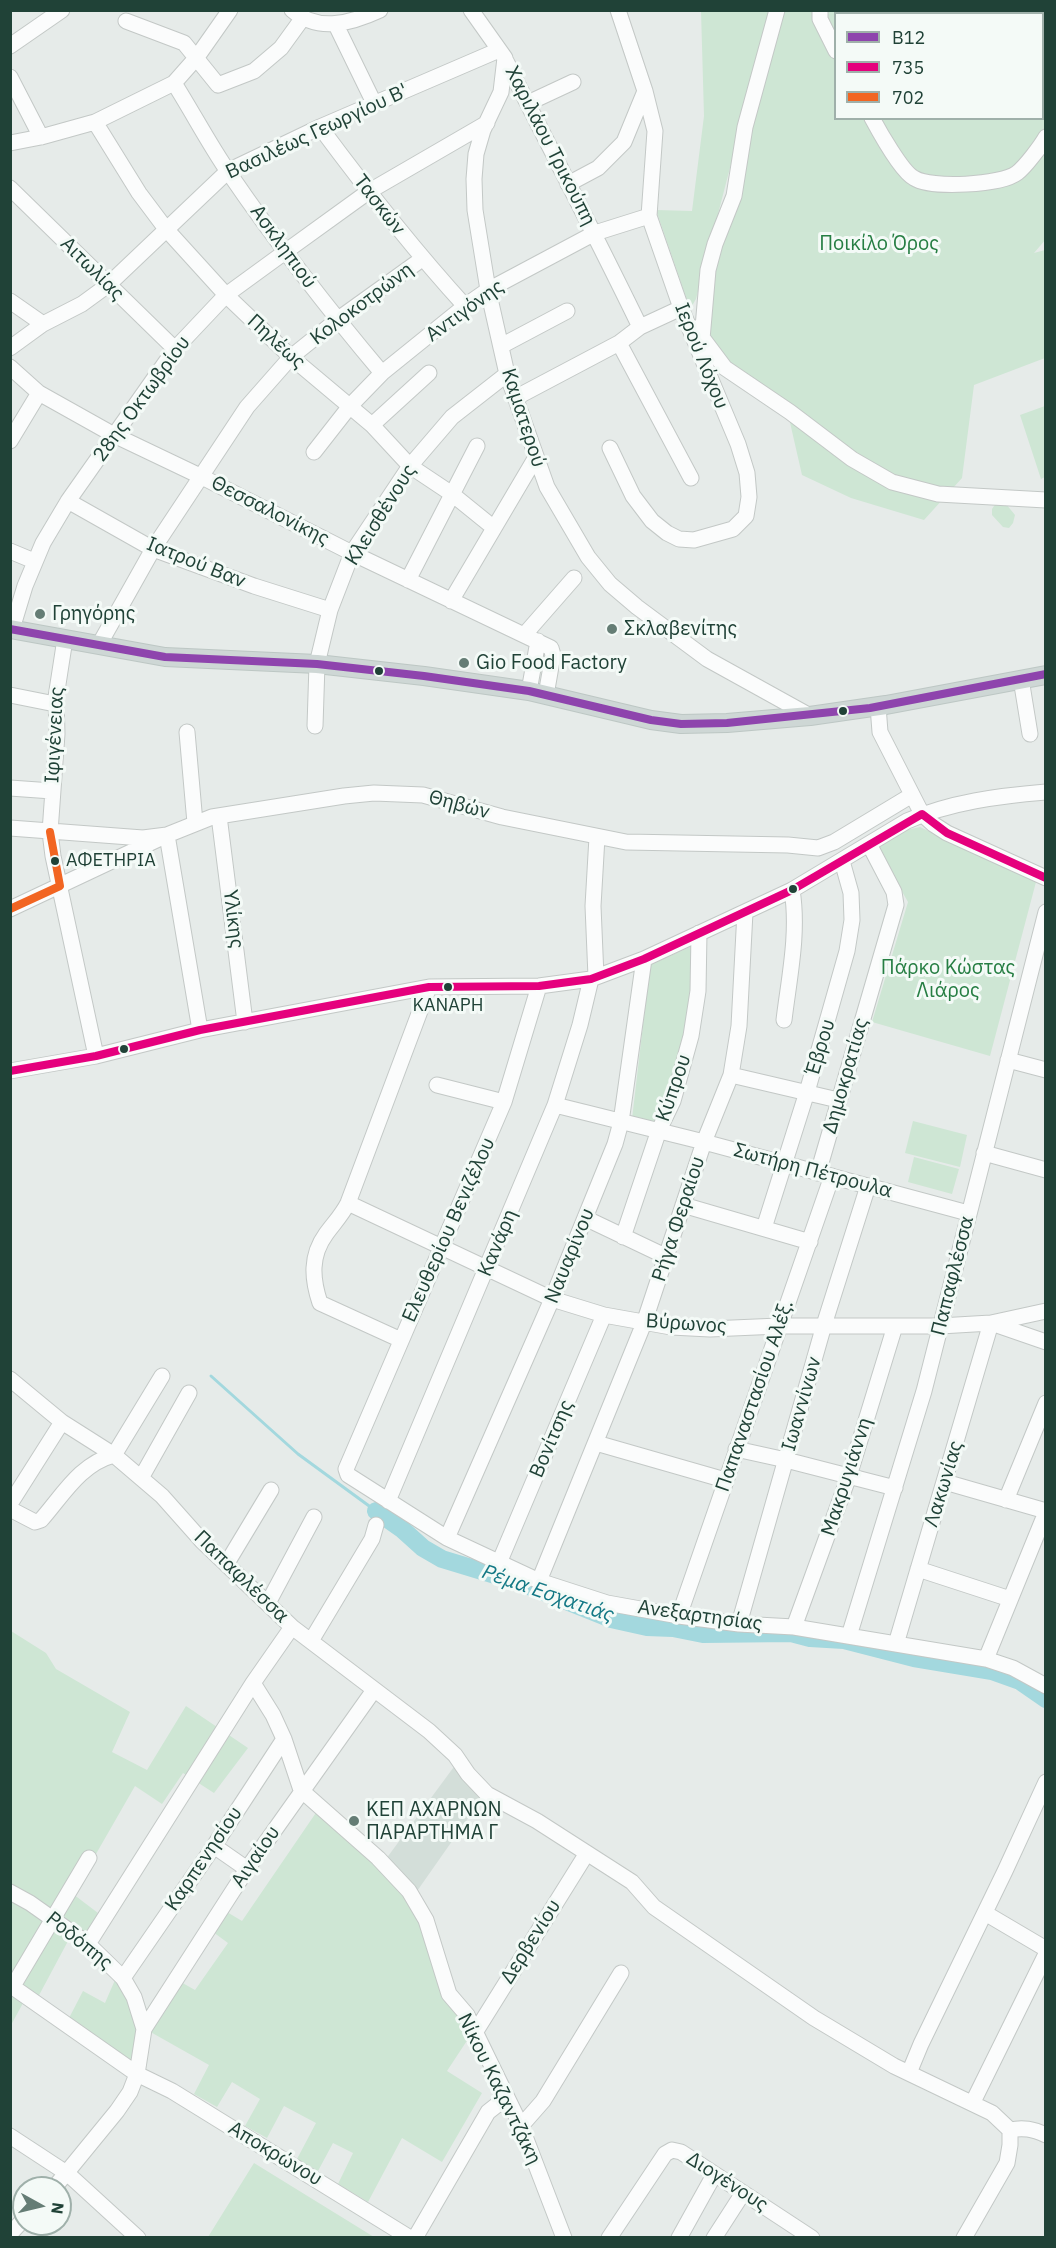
<!DOCTYPE html>
<html>
<head>
<meta charset="utf-8">
<style>
  body { margin:0 }
  #map { position:relative; width:1056px; height:2248px; overflow:hidden; background:#e6ebe9; font-family:"IBM Plex Sans",sans-serif }
  canvas { display:block }
  .frame { position:absolute; inset:0; border:12px solid #204237; pointer-events:none }
  .legend { position:absolute; left:834px; top:12px; width:210px; height:108px; box-sizing:border-box; background:#f4faf7; border:2px solid #9fb0aa; margin:0; padding:8px 10px; list-style:none; font-size:18px; color:#204237 }
  .legend li { display:flex; align-items:center; gap:12px; height:30px }
  .legend b { width:30px; border:2px solid #9fb0aa }
  .north { position:absolute; left:12px; top:2176px; width:60px; height:60px; box-sizing:border-box; background:#f4faf7; border:2px solid #9fb0aa; border-radius:50%; rotate:98deg; font-size:16px; font-weight:700; line-height:24px; text-align:center; color:#204237 }
  .north::after { content:''; display:block; margin:auto; width:21px; height:27px; background:#657d75; clip-path:polygon(50% 0,100% 100%,50% 72%,0 100%) }
</style>
</head>
<body>
<div id="map">
<canvas width="1056" height="2248"></canvas>
<div class="frame"></div>
<ul class="legend">
<li><b style="height:8px;background:#8e44ad"></b>Β12</li>
<li><b style="height:8px;background:#e5007d"></b>735</li>
<li><b style="height:8px;background:#f26522"></b>702</li>
</ul>
<div class="north">N</div>
</div>
<script>
const context = document.querySelector('canvas').getContext('2d');
context.lineJoin = 'round';
function paint(path, color) { context.fillStyle = color; context.fill(path, 'evenodd'); }
function stroke(path, color, width, dash) { context.strokeStyle = color; context.lineWidth = width; context.lineCap = dash ? 'butt' : 'round'; context.setLineDash(dash || []); context.stroke(path); }
function label(font, color, halo, rows, align = 'center') {
  context.font = font + ' "IBM Plex Sans",sans-serif'; context.lineWidth = 6; context.setLineDash([]); context.textBaseline = 'middle'; context.strokeStyle = halo; context.fillStyle = color; for (const [text, x, y, turn = 0] of rows) {
    context.save(); context.translate(x, y); context.rotate((+turn || 0) * Math.PI / 180); context.textAlign = isNaN(turn) ? turn : align; if (halo) context.strokeText(text, 0, 0); context.fillText(text, 0, 0); context.restore();
  }
}
paint(new Path2D(`
  M456 1764 483 1797 415 1894 386 1859Z`), '#d3ded9');
paint(new Path2D(`
  M701 11H1045L1046 239 1034 253 1045 250V358L974 385 962 478 924 520 851 498 802 475 786 405 724 361 711 337V286L738 189 732 160 696 299 690 309 656 210 692 211 704 116ZM836 14H1042V118H836Z
  M1045 406V477L1041 479 1020 415Z
  M996 503 1006 504 1015 515 1013 523 1009 528 1003 527 992 515V509Z
  M920 827 1036 882 990 1056 872 1022 908 902 876 846 897 832Z
  M692 946 691 1014 660 1123 632 1119 650 965Z
  M913 1121 967 1135 960 1167 905 1153Z
  M914 1157 959 1169 952 1194 908 1182Z
  M11 1631 46 1653 56 1669 130 1712 112 1752 147 1770 186 1706 248 1748 214 1793 183 1773 162 1804 135 1786 73 1894 98 1913 87 1933 75 1928 37 1999 28 1994 11 2025Z
  M324 1801 386 1859 443 1963 472 2033 447 2071 482 2093 442 2162 402 2138 368 2202 338 2184 353 2153 333 2143 318 2171 297 2159 316 2123 284 2106 267 2138 245 2126 260 2099 232 2082 217 2107 194 2094 209 2065 147 2030 179 1981 195 1990 228 1943 213 1932 227 1912 242 1921Z
  M115 1980 128 1995 140 2030 135 2069 68 2020 83 1991 105 2003Z
  M254 2163 374 2237H208Z`), '#cee6d4');
stroke(new Path2D(`
  M211 1376 298 1454 376 1511`), '#a3d8de', 3);
stroke(new Path2D(`
  M376 1511 403 1530 423 1548 442 1559 521 1583 611 1619 647 1627 673 1628 703 1634 791 1633 810 1638 844 1640 914 1658 992 1671 1020 1681 1046 1699`), '#a3d8de', 18);
const minor = new Path2D(`
  M292 10C318 33 352 23 380 10
  M471 10 505 58 501 92 483 130 476 154 474 179 475 210 488 290 507 374 547 487 588 557 610 584 637 607 707 659 810 716
  M820 10V19L836 51
  M126 21 184 43 218 85 254 71 281 48 302 19
  M336 25 374 103
  M10 46 62 10
  M506 61C551 150 597 238 640 327
  M10 77 41 137
  M174 83C193 113 209 144 229 173 277 243 328 309 382 373
  M528 103 573 82
  M872 118C879 131 902 172 914 178 931 189 1001 185 1017 173 1025 167 1041 146 1046 137
  M95 122 139 193 166 229 226 295 291 357 372 425 410 466 452 494 494 528
  M320 127C366 189 413 249 465 306
  M10 143 41 137 95 122 174 83 197 57 230 10
  M568 184 598 168 624 142 645 91
  M10 188 175 349
  M10 301 43 324
  M695 328 725 368 790 412 852 459 892 482 938 494 1046 500
  M702 339 708 270 715 244 734 196 745 127 777 10
  M619 343 691 478
  M501 346 567 311
  M10 348 43 324 82 304 108 285 228 171 320 127 499 50
  M10 367 39 393 114 435 202 477 352 553 551 648 553 655 546 695
  M515 398 619 343 640 327 681 308
  M372 425 429 373
  M10 441 39 393
  M610 448 633 496 652 521 667 533 679 539 694 540 733 529 746 516 749 497 747 473 738 444 681 308 649 216 655 131 645 91 618 10
  M314 452 350 406 382 373 465 306 488 290 595 233 649 216
  M68 501 153 549 254 586 330 610
  M10 551 34 561
  M408 580 477 446
  M451 601 536 457
  M12 629 25 586 43 543 68 501 175 349 226 295 285 252 368 192 487 123
  M525 634 574 578
  M65 639 56 697 57 734 50 832 53 856 96 1056
  M99 645 153 549 247 407 291 357 337 320 422 259
  M1021 679 1030 734
  M529 691 538 641
  M10 695 55 704
  M878 706 880 732 922 814 933 824 947 833 1046 878
  M315 726 317 664 330 610 352 553 410 466 452 417 507 374
  M187 732 195 823
  M10 788 52 791
  M219 816 245 1022
  M10 828 143 838 167 835 200 1030
  M10 909 167 835 212 817 344 796 374 793 423 795 502 817 626 842 788 845 818 848 834 842 912 795
  M596 977 593 906 597 837
  M539 986 504 1102 346 1469 348 1475 447 1538 539 1581 607 1603 679 1616 739 1624 794 1627 986 1659 1013 1668 1046 1686
  M784 1020C789 978 799 933 792 890
  M1008 1060 1046 1070
  M10 1071 96 1056 200 1030 429 987 539 986 591 979 644 959 792 890 907 821C951 802 998 796 1046 792
  M731 1075 838 1100
  M437 1085 504 1102
  M555 1105 704 1142 968 1213
  M984 1153 1046 1170
  M818 1173 896 905 894 892 869 844
  M348 1203 552 1299 604 1315 671 1327 710 1329 779 1326H940L991 1323 1046 1342
  M683 1205 810 1242
  M585 1218 667 1257
  M764 1228 807 1092 847 951 852 920 851 893 842 861
  M623 1237 659 1130 673 1101 691 1036 698 991 699 933
  M991 1323 1046 1311
  M401 1340 320 1303C312 1279 310 1256 326 1234 334 1223 342 1215 348 1203L429 987
  M10 1379 62 1422 114 1455 162 1496 202 1541 292 1627 253 1683 88 1944
  M596 1443 725 1480
  M736 1449 786 1460 895 1488
  M141 1478 189 1393
  M945 1482 1046 1511
  M1006 1500 1046 1403
  M388 1501 555 1105 580 1025 591 979
  M10 1504 62 1422
  M10 1509 35 1522 41 1520C63 1495 80 1464 114 1455L162 1376
  M447 1538 552 1299 615 1144 621 1122 644 959
  M227 1563 271 1490
  M499 1563 604 1315
  M918 1569 1010 1599
  M539 1581 644 1323 704 1142 731 1075 739 1026 745 912
  M268 1603 314 1517
  M679 1616 832 1176
  M739 1624 824 1325 868 1186
  M292 1627 429 1731 455 1755 468 1774 487 1794 537 1821 632 1882 654 1907 814 2018 894 2066 992 2113 1010 2130C1023 2127 1033 2129 1046 2135
  M794 1627 849 1476 895 1326
  M849 1636 924 1391 1046 912
  M311 1641 372 1539 376 1525
  M896 1644 991 1323
  M986 1659 1046 1512
  M253 1683 273 1715 284 1739 301 1790 378 1858 409 1891 426 1920 449 1994 467 2015 521 2126 564 2238
  M214 1846 247 1869
  M10 1892 30 1903 88 1944 123 1978 134 1997 144 2029 137 2074 130 2092 117 2111 54 2188
  M985 1913 1046 1949
  M123 1978 214 1846 284 1739
  M10 1985 137 2074 172 2091 410 2238
  M13 1986 89 1858
  M144 2029 247 1869 374 1690
  M476 2031 587 1853
  M909 2073 921 2044 1005 1871 1046 1782
  M973 2102 1046 1954
  M521 2126 543 2101 621 1973
  M10 2136 68 2174 138 2238
  M10 2234 24 2219
  M415 2238 488 2112 507 2097
  M609 2238 665 2154 672 2150 681 2152 812 2238
  M679 2238 714 2175
  M714 2238 743 2193
  M964 2238 1007 2163 1010 2145V2130`);
const major = new Path2D(`
  M10 629 165 657 317 664 424 676 529 691 651 720 681 724 727 723 810 716 886 705 1046 675`);
stroke(minor, '#c3c8c6', 17);
stroke(major, '#bdc7c4', 20);
stroke(minor, '#fbfcfc', 15);
stroke(major, '#ced7d5', 18);
stroke(new Path2D(`
  M10 629 165 657 317 664 424 676 529 691 651 720 681 724 727 723 870 708 1046 674`), '#8e44ad', 8);
stroke(new Path2D(`
  M10 1071 96 1056 200 1030 429 987 539 986 591 979 644 959 792 890 922 814 947 833 1046 878`), '#e5007d', 8);
stroke(new Path2D(`
  M10 909 60 886 50 832`), '#f26522', 8);
for (const [x, y, r, color] of [
  [40,614,6,"#657d75"],
  [612,629,6,"#657d75"],
  [464,663,6,"#657d75"],
  [379,671,5,"#204237"],
  [843,711,5,"#204237"],
  [55,861,5,"#204237"],
  [793,889,5,"#204237"],
  [448,987,5,"#204237"],
  [124,1049,5,"#204237"],
  [354,1821,6,"#657d75"]
]) { const dot = new Path2D(); dot.arc(x, y, r, 0, 2 * Math.PI); context.fillStyle = color; context.fill(dot); stroke(dot, '#f4faf7', 2); }
label('18px', '#204237', '#f4faf7', [
  ["ΑΦΕΤΗΡΙΑ",66,861],
  ["ΚΑΝΑΡΗ",448,1006,"center"]
], 'left');
label('20px', '#204237', '#f4faf7', [
  ["Βασιλέως Γεωργίου Β'",317,132,-25],
  ["Χαριλάου Τρικούπη",550,146,63],
  ["Τασκών",379,205,52],
  ["Ασκληπιού",283,247,54],
  ["Αιτωλίας",92,269,45],
  ["Κολοκοτρώνη",362,304,-37],
  ["Αντιγόνης",465,311,-36],
  ["Πηλέως",276,342,42],
  ["Ιερού Λόχου",701,356,68],
  ["28ης Οκτωβρίου",142,399,-54],
  ["Καματερού",523,418,72],
  ["Θεσσαλονίκης",270,511,27],
  ["Κλεισθένους",381,515,-58],
  ["Ιατρού Βαν",196,563,22],
  ["Ιφιγένειας",55,735,-87],
  ["Θηβών",459,805,15],
  ["Υλίκης",233,919,83],
  ["Έβρου",821,1047,-73],
  ["Δημοκρατίας",846,1076,-74],
  ["Κύπρου",674,1088,-71],
  ["Σωτήρη Πέτρουλα",813,1171,15],
  ["Ρήγα Φεραίου",679,1219,-72],
  ["Ελευθερίου Βενιζέλου",449,1230,-66],
  ["Κανάρη",498,1243,-67],
  ["Ναυαρίνου",570,1256,-68],
  ["Παπαφλέσσα",953,1276,-76],
  ["Βύρωνος",686,1324,4],
  ["Παπαναστασίου Αλέξ.",755,1396,-71],
  ["Ιωαννίνων",802,1404,-74],
  ["Βονίτσης",552,1439,-67],
  ["Μακρυγιάννη",847,1477,-72],
  ["Λακωνίας",944,1484,-73],
  ["Παπαφλέσσα",241,1577,44],
  ["Ανεξαρτησίας",700,1616,8],
  ["Αιγαίου",256,1857,-56],
  ["Καρπενησίου",204,1859,-56],
  ["Ροδόπης",79,1941,39],
  ["Δερβενίου",531,1942,-58],
  ["Νίκου Καζαντζάκη",499,2089,64],
  ["Αποκρώνου",275,2154,31],
  ["Διογένους",727,2182,33]
]);
label('20px', '#267e43', '#f4faf7', [
  ["Ποικίλο Όρος",879,244],
  ["Πάρκο Κώστας",948,968],
  ["Λιάρος",948,991]
]);
label('20px', '#204237', '#f4faf7', [
  ["Γρηγόρης",52,614],
  ["Σκλαβενίτης",624,629],
  ["Gio Food Factory",476,663],
  ["ΚΕΠ ΑΧΑΡΝΩΝ",366,1810],
  ["ΠΑΡΑΡΤΗΜΑ Γ",366,1833]
], 'left');
label('italic 21px', '#137885', '#f4faf7', [
  ["Ρέμα Εσχατιάς",548,1594,19]
]);
</script>
</body>
</html>
